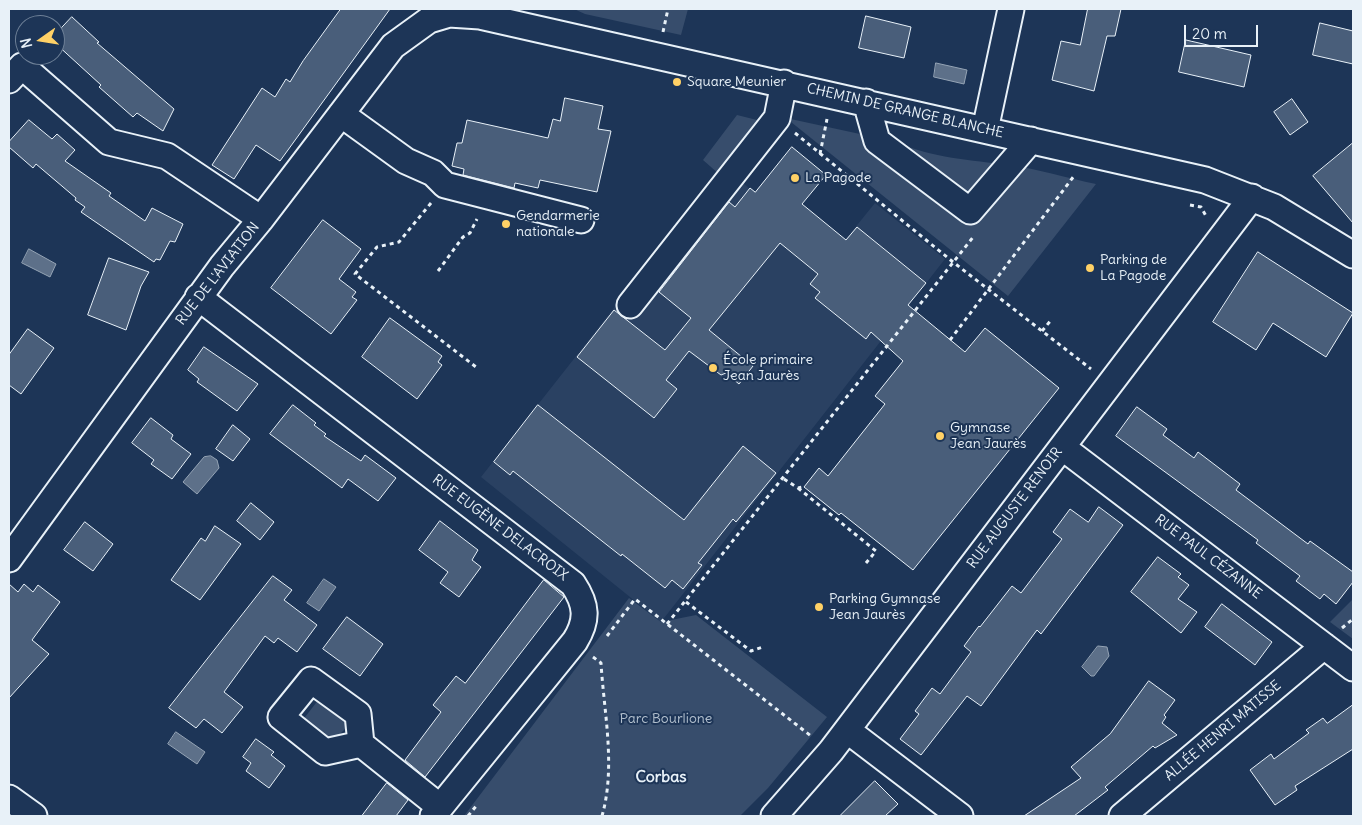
<!DOCTYPE html>
<html>
<head>
<meta charset="utf-8">
<style>
  body { margin:0 }
  #map { position:relative; width:1362px; height:825px; overflow:hidden; background:#1d3557; font-family:Delius,sans-serif }
  canvas { display:block }
  .frame { position:absolute; inset:0; border:10px solid #e8f1f8; pointer-events:none }
  .north { position:absolute; left:15px; top:15px; width:50px; height:50px; box-sizing:border-box; background:#1d3557; border:1px solid #6e8097; border-radius:50%; rotate:257deg; font-size:14px; font-weight:700; line-height:20px; text-align:center; color:#e8f1f8 }
  .north::after { content:''; display:block; margin:auto; width:18px; height:22px; background:#ffd166; clip-path:polygon(50% 0,100% 100%,50% 72%,0 100%) }
  .scale { position:absolute; left:1184px; top:25px; width:74px; height:22px; box-sizing:border-box; border:2px solid #e8f1f8; border-top:0; padding-left:6px; font-size:15px; line-height:18px; white-space:nowrap; color:#e8f1f8; -webkit-text-stroke:4px #1d3557; paint-order:stroke }
</style>
</head>
<body>
<div id="map">
<canvas width="1362" height="825"></canvas>
<div class="frame"></div>
<div class="north">N</div>
<div class="scale">20 m</div>
</div>
<script>
const context = document.querySelector('canvas').getContext('2d');
context.lineJoin = 'round';
function paint(path, color) { context.fillStyle = color; context.fill(path, 'evenodd'); }
function stroke(path, color, width, dash) { context.strokeStyle = color; context.lineWidth = width; context.lineCap = dash ? 'butt' : 'round'; context.setLineDash(dash || []); context.stroke(path); }
function label(font, color, halo, rows, align = 'center') {
  context.font = font + ' Delius,sans-serif'; context.lineWidth = 4; context.setLineDash([]); context.textBaseline = 'middle'; context.strokeStyle = halo; context.fillStyle = color; for (const [text, x, y, turn = 0] of rows) {
    context.save(); context.translate(x, y); context.rotate((+turn || 0) * Math.PI / 180); context.textAlign = isNaN(turn) ? turn : align; if (halo) context.strokeText(text, 0, 0); context.fillText(text, 0, 0); context.restore();
  }
}
paint(new Path2D(`
  M724 168 764 200 845 240 875 203 945 259 661 622 481 477Z`), '#2a4162');
paint(new Path2D(`
  M574 9H688L681 35 585 14Z
  M737 115 761 121 719 174 703 160Z
  M786 118 897 142C932 158 971 160 1009 165 1038 169 1067 178 1096 184L1008 296Z
  M629 598 661 622 696 615 827 717 768 788 740 816H464Z
  M1353 599V639L1330 622Z
  M319 699 346 714 349 725 331 743 302 721Z`), '#374d6c');
const water = new Path2D(`
  M936 63 967 70 964 84 934 77Z
  M29 249 56 264 50 277 22 263Z
  M211 456 217 460 219 468 197 494 183 482 204 457Z
  M324 579 336 587 319 611 307 603Z
  M1098 646 1107 647 1109 656 1094 676H1091L1082 667Z
  M176 732 205 752 197 764 168 744Z`);
paint(water, '#5d7089');
stroke(water, '#95a4b5', 1);
const building = new Path2D(`
  M341 9H390L280 161 256 145 234 179 212 165 262 88 275 97 286 79 290 82 303 61Z
  M1088 9H1121L1115 36H1107L1094 91 1052 80 1061 41 1080 45Z
  M866 16 911 27 904 58 859 48Z
  M72 17 99 42 97 43 174 109 163 131 137 113 133 117 99 87 101 85 55 43V35Z
  M1320 23 1353 31V64L1313 55Z
  M1186 40 1251 55 1244 87 1179 72Z
  M565 98 603 106 598 129 611 131 597 192 540 180 538 188 515 183 514 188 463 175 464 169 452 166 457 143H462L467 120 548 138 553 119 560 121Z
  M1292 99 1308 122 1290 135 1274 112Z
  M29 120 52 139 57 134 75 150 65 161 111 193 109 196 145 221 152 208 183 224 175 242 170 241 160 260 156 259 154 262 81 212 85 207 75 200 76 198 36 164 33 168 9 147V142Z
  M1353 143V223L1313 176Z
  M792 147 826 175 802 204 846 240 857 227 926 283 908 305 965 352 985 328 1059 388 913 570 841 513 839 515 804 487 819 468 828 476 885 404 875 396 903 361 871 332 866 339 815 298 820 292 810 284 818 274 780 243 709 330 753 366 739 384 726 373 721 375 689 351 666 380 677 389 654 418 577 357 614 310 665 350 691 318 659 292 729 202 735 207 750 188 755 192Z
  M323 220 361 249 339 279 356 292 352 297 357 300 331 334 271 288Z
  M1258 252 1353 313 1326 357 1273 323 1256 350 1213 322Z
  M109 258 149 272 141 286 126 330 88 315Z
  M390 318 442 356 438 362 442 365 417 399 362 357Z
  M28 329 54 348 21 394 9 385V355Z
  M204 347 258 384 237 411 197 382 199 379 188 370Z
  M293 405 316 423 314 425 326 434 324 436 361 461 365 455 396 478 378 501 348 479 342 488 270 434Z
  M538 405 684 520 743 446 776 473 736 522 733 519 698 563 702 565 683 589 672 580 665 588 622 554 621 556 513 471 510 475 494 462Z
  M1137 407 1167 429 1163 435 1194 458 1198 452 1240 484 1236 490 1308 544 1310 541 1353 572V582L1336 604 1324 594 1320 599 1296 581 1300 576 1256 543 1258 540 1116 436Z
  M151 418 173 435 171 439 191 454 172 479 151 464 154 460 132 443Z
  M233 425 250 439 233 461 216 449Z
  M251 503 274 522 260 540 237 521Z
  M1099 507 1123 525 1041 634 1037 630 981 706 967 696 921 755 900 739 919 714 915 711 932 688 940 694 971 652 964 646 979 626 980 627 1012 586 1021 593 1062 539 1053 532 1070 509 1088 522Z
  M440 521 478 550 472 560 481 567 459 597 440 583 448 572 419 550Z
  M85 522 113 544 93 571 64 550Z
  M215 526 241 544 200 600 171 580 201 538 205 541Z
  M1158 557 1181 574 1178 577 1189 585 1178 599 1197 612 1181 633 1131 592Z
  M273 576 292 590 284 600 317 625 297 652 278 638 274 643 265 636 224 692 243 707 222 733 204 719 196 728 169 708Z
  M544 580 564 597 425 777 405 760 441 712 433 705 456 676 465 683Z
  M9 584 18 592 24 584 33 592 38 585 60 602 32 640 49 654 9 698Z
  M1222 604 1272 642 1255 665 1205 627Z
  M347 617 383 644 360 676 323 649Z
  M1149 681 1175 700 1164 715 1166 717 1162 723 1177 735 1155 748 1153 746 1105 787 1108 790 1074 816H1024L1081 778 1071 767 1110 734Z
  M1353 705V749L1295 786 1297 790 1275 805 1250 770 1271 754 1274 759 1309 733 1306 730 1323 718 1327 723Z
  M256 739 274 752 271 755 285 766 269 788 246 771 251 763 243 757Z
  M875 781 898 804 885 816H840Z
  M387 783 408 800 396 816H362Z`);
paint(building, '#495e7a');
stroke(building, '#e8f1f8', 1);
const minor = new Path2D(`
  M444 9 449 14 480 16 1205 180 1274 207 1353 255
  M9 80 22 66 109 142 167 156 261 219
  M866 102 877 141 970 211 1031 140
  M341 114 406 161 433 173 445 185 581 220
  M985 130 1011 9
  M198 297 573 584C587 605 588 620 575 641L433 816
  M630 305 777 118 784 83
  M1062 447 1353 668
  M9 559 222 266 261 219 393 46 429 20 449 14
  M311 680 358 714 361 744 325 752 281 717Z
  M847 730 960 816
  M361 744 440 807
  M9 798 34 816
  M774 816 831 751 1252 197
  M1122 816 1324 646`);
stroke(minor, '#e8f1f8', 29);
stroke(new Path2D(`
  M663 32 668 9
  M795 133 953 262 1091 369
  M820 154 827 119
  M431 203 399 242 377 247 355 274 476 367
  M1190 205 1201 207 1206 216
  M438 271 463 237 470 233 477 219
  M1042 331 1052 319
  M950 340 1074 176
  M784 479 798 488 803 487
  M798 488 876 551 866 563
  M686 602 751 651 763 647
  M667 624 974 236
  M1342 628 1353 619
  M607 636 635 599 811 736
  M593 657 601 663C604 713 616 767 602 816
  M468 816 477 805`), '#e8f1f8', 3, [4, 4]);
stroke(minor, '#1d3557', 25);
for (const [x, y, r, color] of [
  [677,82,5,"#ffd166"],
  [795,178,5,"#ffd166"],
  [506,224,5,"#ffd166"],
  [1090,268,5,"#ffd166"],
  [713,368,5,"#ffd166"],
  [940,436,5,"#ffd166"],
  [819,607,5,"#ffd166"]
]) { const dot = new Path2D(); dot.arc(x, y, r, 0, 2 * Math.PI); context.fillStyle = color; context.fill(dot); stroke(dot, '#1d3557', 2); }
label('14px', '#e8f1f8', '#1d3557', [
  ["Square Meunier",687,82],
  ["La Pagode",805,178],
  ["Gendarmerie",516,216],
  ["nationale",516,232],
  ["Parking de",1100,260],
  ["La Pagode",1100,276],
  ["École primaire",723,360],
  ["Jean Jaurès",723,376],
  ["Gymnase",950,428],
  ["Jean Jaurès",950,444],
  ["Parking Gymnase",829,599],
  ["Jean Jaurès",829,615]
], 'left');
label('14px', '#e8f1f8', '#1d3557', [
  ["CHEMIN DE GRANGE BLANCHE",905,111,13],
  ["RUE DE L'AVIATION",218,274,-52],
  ["RUE AUGUSTE RENOIR",1015,508,-53],
  ["RUE EUGÈNE DELACROIX",500,528,37],
  ["RUE PAUL CÉZANNE",1208,557,37],
  ["ALLÉE HENRI MATISSE",1223,731,-40]
]);
label('14px', '#b3c0ce', '#1d3557', [
  ["Parc Bourlione",666,719]
]);
label('bold 16px', '#e8f1f8', '#1d3557', [
  ["Corbas",661,777]
]);
</script>
</body>
</html>
